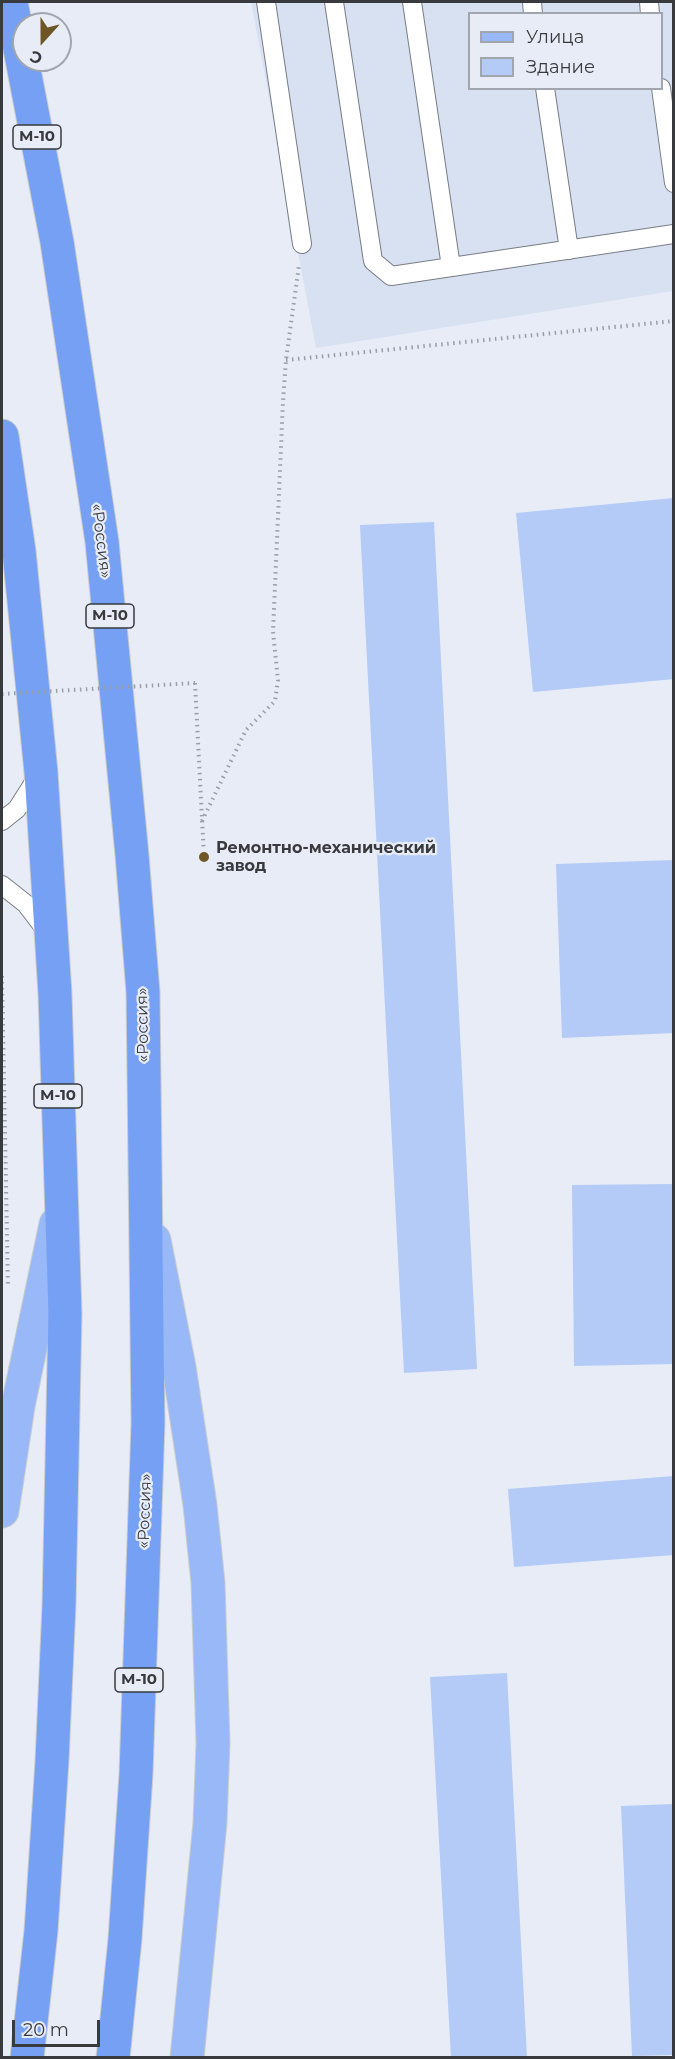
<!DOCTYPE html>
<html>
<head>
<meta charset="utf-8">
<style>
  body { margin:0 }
  #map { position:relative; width:675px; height:2059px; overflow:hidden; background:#e7ecf7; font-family:Montserrat,sans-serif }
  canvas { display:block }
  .frame { position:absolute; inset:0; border:3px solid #383a3e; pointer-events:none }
  .legend { position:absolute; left:468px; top:12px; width:195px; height:78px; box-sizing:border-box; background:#e7ecf7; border:2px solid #a1a5ad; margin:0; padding:8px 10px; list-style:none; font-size:18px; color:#383a3e }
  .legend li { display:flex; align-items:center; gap:12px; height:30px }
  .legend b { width:30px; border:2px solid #a1a5ad }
  .north { position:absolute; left:12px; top:12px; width:60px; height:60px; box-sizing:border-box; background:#e7ecf7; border:2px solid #a1a5ad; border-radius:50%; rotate:201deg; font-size:16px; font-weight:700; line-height:24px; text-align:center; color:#383a3e }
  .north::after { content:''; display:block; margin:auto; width:21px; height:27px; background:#6e5627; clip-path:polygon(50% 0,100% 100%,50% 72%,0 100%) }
  .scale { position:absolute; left:12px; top:2020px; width:88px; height:27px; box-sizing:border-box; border:3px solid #383a3e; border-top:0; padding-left:8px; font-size:18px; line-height:21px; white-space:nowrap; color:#383a3e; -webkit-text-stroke:4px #e7ecf7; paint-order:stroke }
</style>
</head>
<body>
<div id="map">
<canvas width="675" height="2059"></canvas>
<div class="frame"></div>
<ul class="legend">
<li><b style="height:8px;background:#98b8f7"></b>Улица</li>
<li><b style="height:16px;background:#b3cbf6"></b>Здание</li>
</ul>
<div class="north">С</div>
<div class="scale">20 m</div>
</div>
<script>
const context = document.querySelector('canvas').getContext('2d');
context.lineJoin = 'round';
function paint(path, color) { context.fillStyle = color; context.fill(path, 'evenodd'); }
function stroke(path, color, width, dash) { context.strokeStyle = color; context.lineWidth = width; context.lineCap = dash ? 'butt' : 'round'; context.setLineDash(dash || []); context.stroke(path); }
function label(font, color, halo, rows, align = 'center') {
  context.font = font + ' Montserrat,sans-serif'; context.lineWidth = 4.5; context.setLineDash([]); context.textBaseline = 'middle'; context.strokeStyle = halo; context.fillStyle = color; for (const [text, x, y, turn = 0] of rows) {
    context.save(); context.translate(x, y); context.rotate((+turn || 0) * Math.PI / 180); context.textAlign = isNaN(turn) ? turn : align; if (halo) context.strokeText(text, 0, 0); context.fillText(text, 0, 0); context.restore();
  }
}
paint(new Path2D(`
  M251 2H673V291L316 348ZM470 14H662V88H470Z`), '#d8e1f2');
paint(new Path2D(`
  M674 498V679L533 692 516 513Z
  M434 522 477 1369 404 1373 360 525Z
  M674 860V1033L562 1038 556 864Z
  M674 1184V1364L574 1366 572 1185Z
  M674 1476V1555L514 1567 508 1489Z
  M507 1673 527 2058H451L430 1677Z
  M674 1804V2055L632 2056 621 1806Z`), '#b3cbf6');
const service = new Path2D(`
  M266 2 302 244
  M334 2 373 261 391 276 674 234
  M412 2 451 267
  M532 2 533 14
  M649 2 650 14
  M545 88 569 250
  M661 88 674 183
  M2 821 17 809 38 776
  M2 885 26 904 48 933`);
const primary = new Path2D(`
  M154 1240 179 1367 200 1505 208 1583 213 1743 210 1823 187 2058
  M2 1511 18 1406 56 1224`);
const trunk = new Path2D(`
  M11 2 57 242 102 542 132 855 143 992 148 1423 136 1774 125 1939 113 2058
  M2 436 19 551 41 772 55 994 65 1314 59 1605 52 1761 41 1931 27 2058`);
stroke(service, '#787d86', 20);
stroke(primary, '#cbcccd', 35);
stroke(trunk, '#cbcccd', 35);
stroke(new Path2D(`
  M286 360 674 321
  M195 683 204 857
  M202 821 246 730 275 701 278 680 273 632 283 401 286 360 299 265
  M2 976 8 1288`), '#9a9ea6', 4, [1.5, 4.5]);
stroke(service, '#fff', 18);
stroke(primary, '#98b8f7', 33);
stroke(trunk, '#76a0f4', 33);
stroke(new Path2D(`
  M2 694 195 683`), '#9a9ea6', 4, [1.5, 4.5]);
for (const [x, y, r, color] of [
  [204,857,6,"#6e5627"]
]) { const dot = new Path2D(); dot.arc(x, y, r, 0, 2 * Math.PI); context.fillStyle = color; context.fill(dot); stroke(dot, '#e7ecf7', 2); }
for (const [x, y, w] of [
  [37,137,48],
  [110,616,48],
  [58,1096,48],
  [139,1680,48]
]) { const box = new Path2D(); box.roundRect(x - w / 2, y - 12, w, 24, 4.5); context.fillStyle = '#e7ecf7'; context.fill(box); stroke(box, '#383a3e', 1.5); }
label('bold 15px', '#383a3e', null, [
  ["М-10",37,137],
  ["М-10",110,616],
  ["М-10",58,1096],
  ["М-10",139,1680]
]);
label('16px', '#383a3e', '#e7ecf7', [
  ["«Россия»",101,541,83],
  ["«Россия»",143,1025,-91],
  ["«Россия»",145,1511,-88]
]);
label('bold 16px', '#383a3e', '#e7ecf7', [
  ["Ремонтно-механический",216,848],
  ["завод",216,866]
], 'left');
</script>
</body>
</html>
